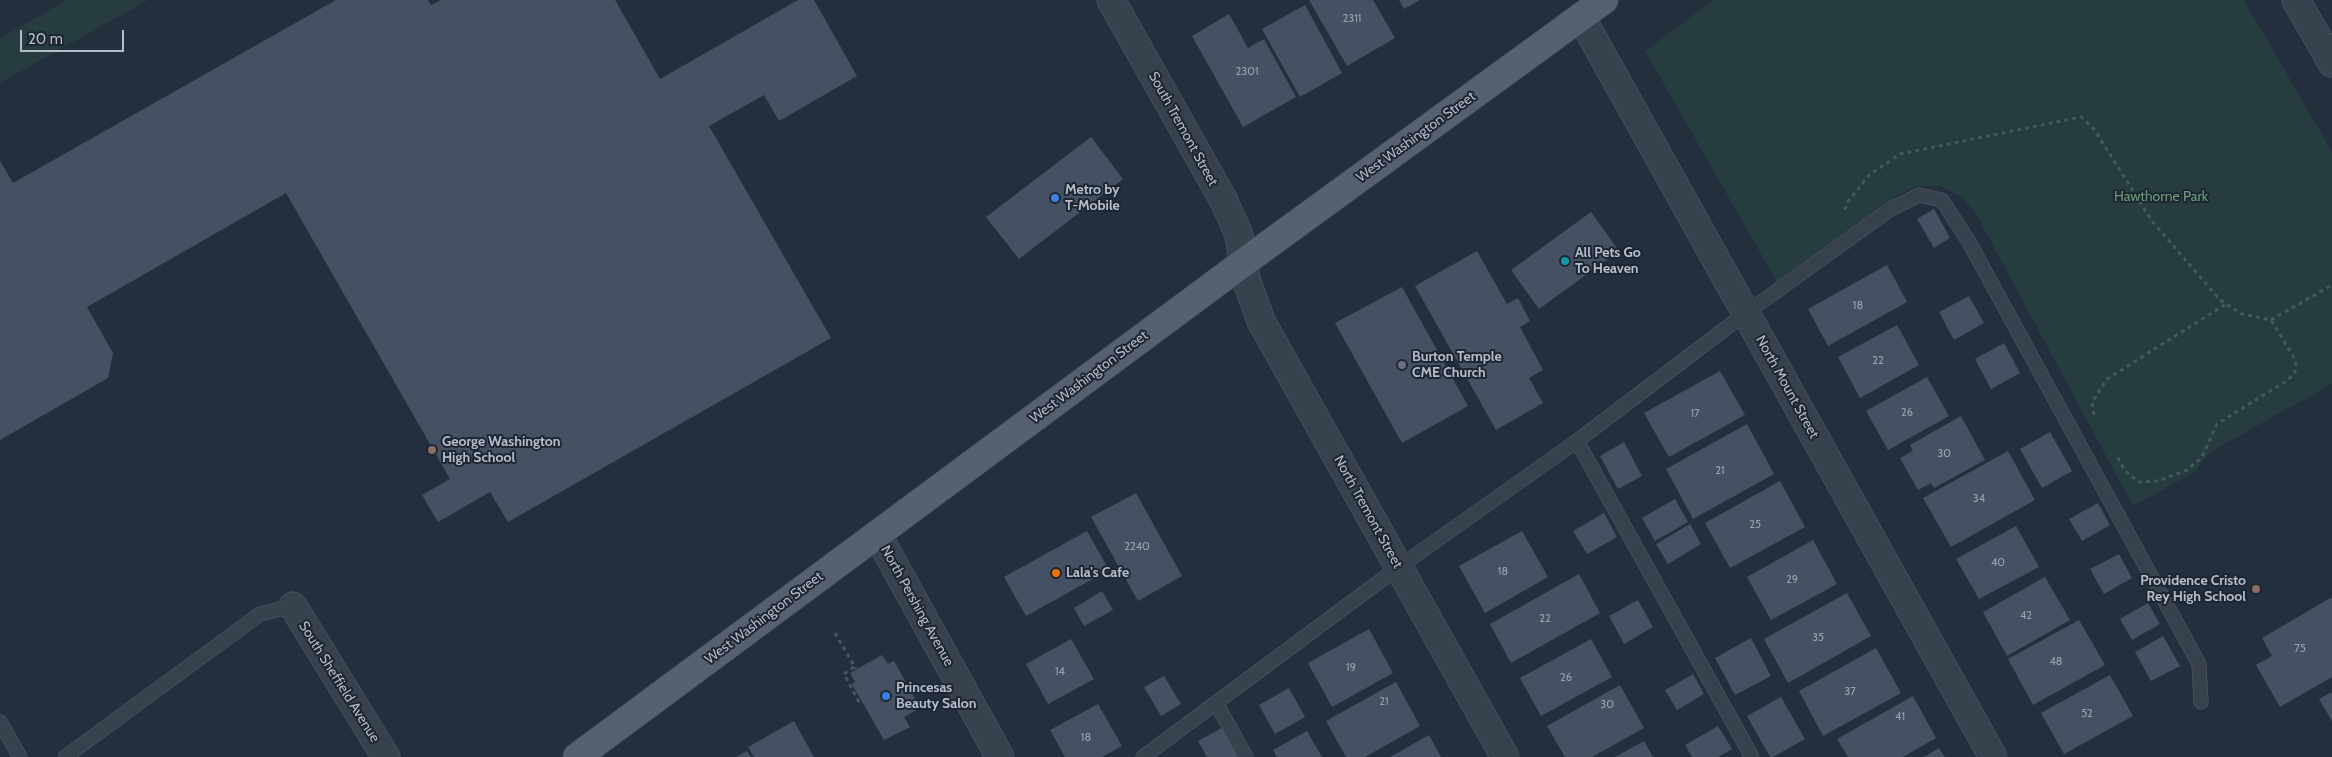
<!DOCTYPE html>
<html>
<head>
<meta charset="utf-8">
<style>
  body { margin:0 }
  #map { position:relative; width:2332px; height:757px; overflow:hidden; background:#242f3e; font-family:Cabin,sans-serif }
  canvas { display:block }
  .scale { position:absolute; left:20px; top:30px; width:104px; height:22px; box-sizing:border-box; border:2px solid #b4bcc9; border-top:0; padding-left:6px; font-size:15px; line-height:18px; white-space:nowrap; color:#b4bcc9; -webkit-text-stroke:4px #1d2633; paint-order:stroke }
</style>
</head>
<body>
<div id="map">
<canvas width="2332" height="757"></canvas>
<div class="scale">20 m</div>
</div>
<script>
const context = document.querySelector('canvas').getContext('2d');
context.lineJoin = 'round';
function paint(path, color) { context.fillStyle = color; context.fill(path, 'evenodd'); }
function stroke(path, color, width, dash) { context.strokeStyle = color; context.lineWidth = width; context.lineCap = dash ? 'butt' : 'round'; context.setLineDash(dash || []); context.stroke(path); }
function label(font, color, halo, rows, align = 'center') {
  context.font = font + ' Cabin,sans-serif'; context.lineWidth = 4; context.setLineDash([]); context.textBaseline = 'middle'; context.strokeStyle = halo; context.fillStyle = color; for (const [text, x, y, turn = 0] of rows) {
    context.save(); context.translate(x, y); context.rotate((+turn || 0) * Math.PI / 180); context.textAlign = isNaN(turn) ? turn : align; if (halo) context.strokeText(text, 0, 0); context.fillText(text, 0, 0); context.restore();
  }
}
paint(new Path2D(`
  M67 0H148L0 83V38Z
  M1714 0H2244L2332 152V384L2210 452 2193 473 2133 506 1976 214 1963 198 1941 186H1916L1898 195 1777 282 1645 51Z`), '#263c3f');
paint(new Path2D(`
  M336 0H428L431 5 441 0H615L660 79 798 0H814L857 76 779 121 764 95 709 126 831 338 508 522 490 492 438 522 422 495 450 479 286 193 87 307 113 353 108 378 0 440V161L13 183Z
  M1309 0H1373L1395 38 1347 66Z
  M1399 0H1420L1404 9Z
  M1305 5 1342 73 1300 97 1262 29Z
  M1229 14 1248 48 1264 39 1296 97 1243 127 1192 36Z
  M1091 137 1123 179 1019 259 986 217Z
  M1934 209 1950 238 1934 248 1917 219Z
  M1591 212 1619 251 1539 309 1511 270Z
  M1477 251 1507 304 1518 298 1530 321 1520 327 1543 370 1529 378 1543 403 1496 430 1415 286Z
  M1887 265 1907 302 1828 346 1808 309Z
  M1402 287 1468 406 1402 443 1335 323Z
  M1969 296 1984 323 1954 340 1939 312Z
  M1897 325 1919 365 1860 398 1838 357Z
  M2004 343 2020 373 1991 389 1975 359Z
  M1720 371 1745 415 1669 457 1644 413Z
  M1927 377 1949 416 1888 450 1866 411Z
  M1961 416 1985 460 1934 488 1931 483 1918 490 1900 458 1913 451 1910 445Z
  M1747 424 1774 474 1693 519 1666 469Z
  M2050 432 2072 471 2042 488 2020 449Z
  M1624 442 1642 476 1618 489 1600 456Z
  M2008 451 2035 500 1951 547 1923 498Z
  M1780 481 1805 527 1730 568 1705 523Z
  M1136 493 1182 576 1138 601 1091 517Z
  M1675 499 1688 522 1655 541 1642 518Z
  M2098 503 2110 525 2082 541 2069 519Z
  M1604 513 1617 537 1587 554 1573 531Z
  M1690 524 1701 544 1668 564 1656 544Z
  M2016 526 2039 567 1979 599 1956 559Z
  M1087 531 1109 570 1026 616 1004 577Z
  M1522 531 1548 577 1485 613 1459 566Z
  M1813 540 1837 584 1771 620 1747 577Z
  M2119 554 2132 578 2104 594 2090 569Z
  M1579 574 1600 613 1511 663 1490 624Z
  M2045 577 2070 620 2007 656 1983 612Z
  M1102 591 1113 610 1084 626 1074 608Z
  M1847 593 1871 636 1788 683 1764 639Z
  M2332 597V677L2280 707 2256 665 2272 656 2262 638Z
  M1638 600 1653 627 1624 644 1609 616Z
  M2148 603 2160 624 2132 640 2120 619Z
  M2079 620 2105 665 2033 705 2008 659Z
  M1369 629 1393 673 1332 707 1308 663Z
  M2163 636 2180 666 2151 681 2135 652Z
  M1751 638 1771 676 1735 695 1715 658Z
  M1071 639 1094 679 1048 704 1026 664Z
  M1591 639 1612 677 1541 716 1520 678Z
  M1876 648 1901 693 1823 736 1799 691Z
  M882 655 888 664 894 661 920 708 904 717 910 727 884 740 852 684 855 682 850 673Z
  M1693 674 1704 694 1677 710 1665 690Z
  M2110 675 2133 716 2064 754 2041 713Z
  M1164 676 1181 704 1161 716 1144 687Z
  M1396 682 1420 726 1365 757H1346L1326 721Z
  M1620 685 1644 728 1592 757H1565L1547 726Z
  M1289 688 1305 717 1275 734 1259 705Z
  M2332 692V721L2319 699Z
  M1913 696 1936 738 1903 757H1848L1837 739Z
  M1781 697 1805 739 1773 757H1770L1747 716Z
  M1098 704 1122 746 1102 757H1065L1050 730Z
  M794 721 814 757H754L748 747Z
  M1718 726 1732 749 1718 757H1692L1685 745Z
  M1222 728 1239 757H1207L1198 741Z
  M1307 731 1322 757H1277L1273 750Z
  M1429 735 1441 757H1390Z
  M1644 741 1653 757H1615Z
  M1939 748 1945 757H1924Z
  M747 751 751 757H736Z`), '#455162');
const lane = new Path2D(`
  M1577 441 1752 757
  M1216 703 1246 757
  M0 722 20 757
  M65 757 260 614 293 606
  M1143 757 1399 567 1577 441 1746 313 1891 209 1919 195 1942 200 1969 242 2199 664 2201 702`);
const street = new Path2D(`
  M1111 0 1224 201 1239 235 1246 279 1261 321 1505 757
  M2296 0 2332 63
  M1581 17 1993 757
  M877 534 1000 757
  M293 606 386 757`);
const primary = new Path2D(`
  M577 757 1243 263 1604 0`);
stroke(lane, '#565f6c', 15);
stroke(street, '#565f6c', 29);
stroke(primary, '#414a57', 29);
stroke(new Path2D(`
  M1845 210 1847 203 1869 175 1900 154 2081 117 2094 129 2152 221 2220 300 2242 314 2271 320 2296 361 2295 372 2288 380 2217 424 2202 457 2187 470 2158 481 2139 482 2125 471 2116 454
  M2271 320 2332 285
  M2094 415 2092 402 2107 379 2226 304
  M835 633 856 669
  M854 667 844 674 859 702`), '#44595c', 3, [4, 4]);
stroke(lane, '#38414e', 14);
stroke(street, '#38414e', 28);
stroke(primary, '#56606e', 28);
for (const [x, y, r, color] of [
  [1055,198,5,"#3f7fe0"],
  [1565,261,5,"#0f9aa8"],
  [1402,365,5,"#6b7280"],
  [432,450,5,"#8d6e63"],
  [1056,573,5,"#e8710a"],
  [2256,589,5,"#8d6e63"],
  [886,696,5,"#3f7fe0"]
]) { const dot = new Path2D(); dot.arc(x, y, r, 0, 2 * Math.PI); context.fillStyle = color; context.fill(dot); stroke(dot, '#1d2633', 2); }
label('11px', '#98a1af', null, [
  ["2311",1352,19],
  ["2301",1247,72],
  ["18",1858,306],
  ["22",1878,361],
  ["26",1907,413],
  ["17",1695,414],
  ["30",1944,454],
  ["21",1720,471],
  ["34",1979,499],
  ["25",1755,525],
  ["2240",1137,547],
  ["40",1998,563],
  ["18",1503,572],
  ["29",1792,580],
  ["42",2026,616],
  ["22",1545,619],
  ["35",1818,638],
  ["75",2300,649],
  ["48",2056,662],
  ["19",1351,668],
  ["14",1060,672],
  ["26",1566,678],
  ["37",1850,692],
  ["21",1384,702],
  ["30",1607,705],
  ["52",2087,714],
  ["41",1900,717],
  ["18",1086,738]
]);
label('14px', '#b4bcc9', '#1d2633', [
  ["South Tremont Street",1183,129,61],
  ["West Washington Street",1416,137,-36],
  ["West Washington Street",1089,377,-37],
  ["North Mount Street",1787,387,61],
  ["North Tremont Street",1368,512,61],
  ["North Pershing Avenue",917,606,61],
  ["West Washington Street",764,618,-37],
  ["South Sheffield Avenue",339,682,58]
]);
label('bold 14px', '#b4bcc9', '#1d2633', [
  ["Metro by",1065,190],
  ["T-Mobile",1065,206],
  ["All Pets Go",1575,253],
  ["To Heaven",1575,269],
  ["Burton Temple",1412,357],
  ["CME Church",1412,373],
  ["George Washington",442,442],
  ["High School",442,458],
  ["Lala's Cafe",1066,573],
  ["Providence Cristo",2246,581,"right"],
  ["Rey High School",2246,597,"right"],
  ["Princesas",896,688],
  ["Beauty Salon",896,704]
], 'left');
label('14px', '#6b9a76', '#1d2633', [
  ["Hawthorne Park",2161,197]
]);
</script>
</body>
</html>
